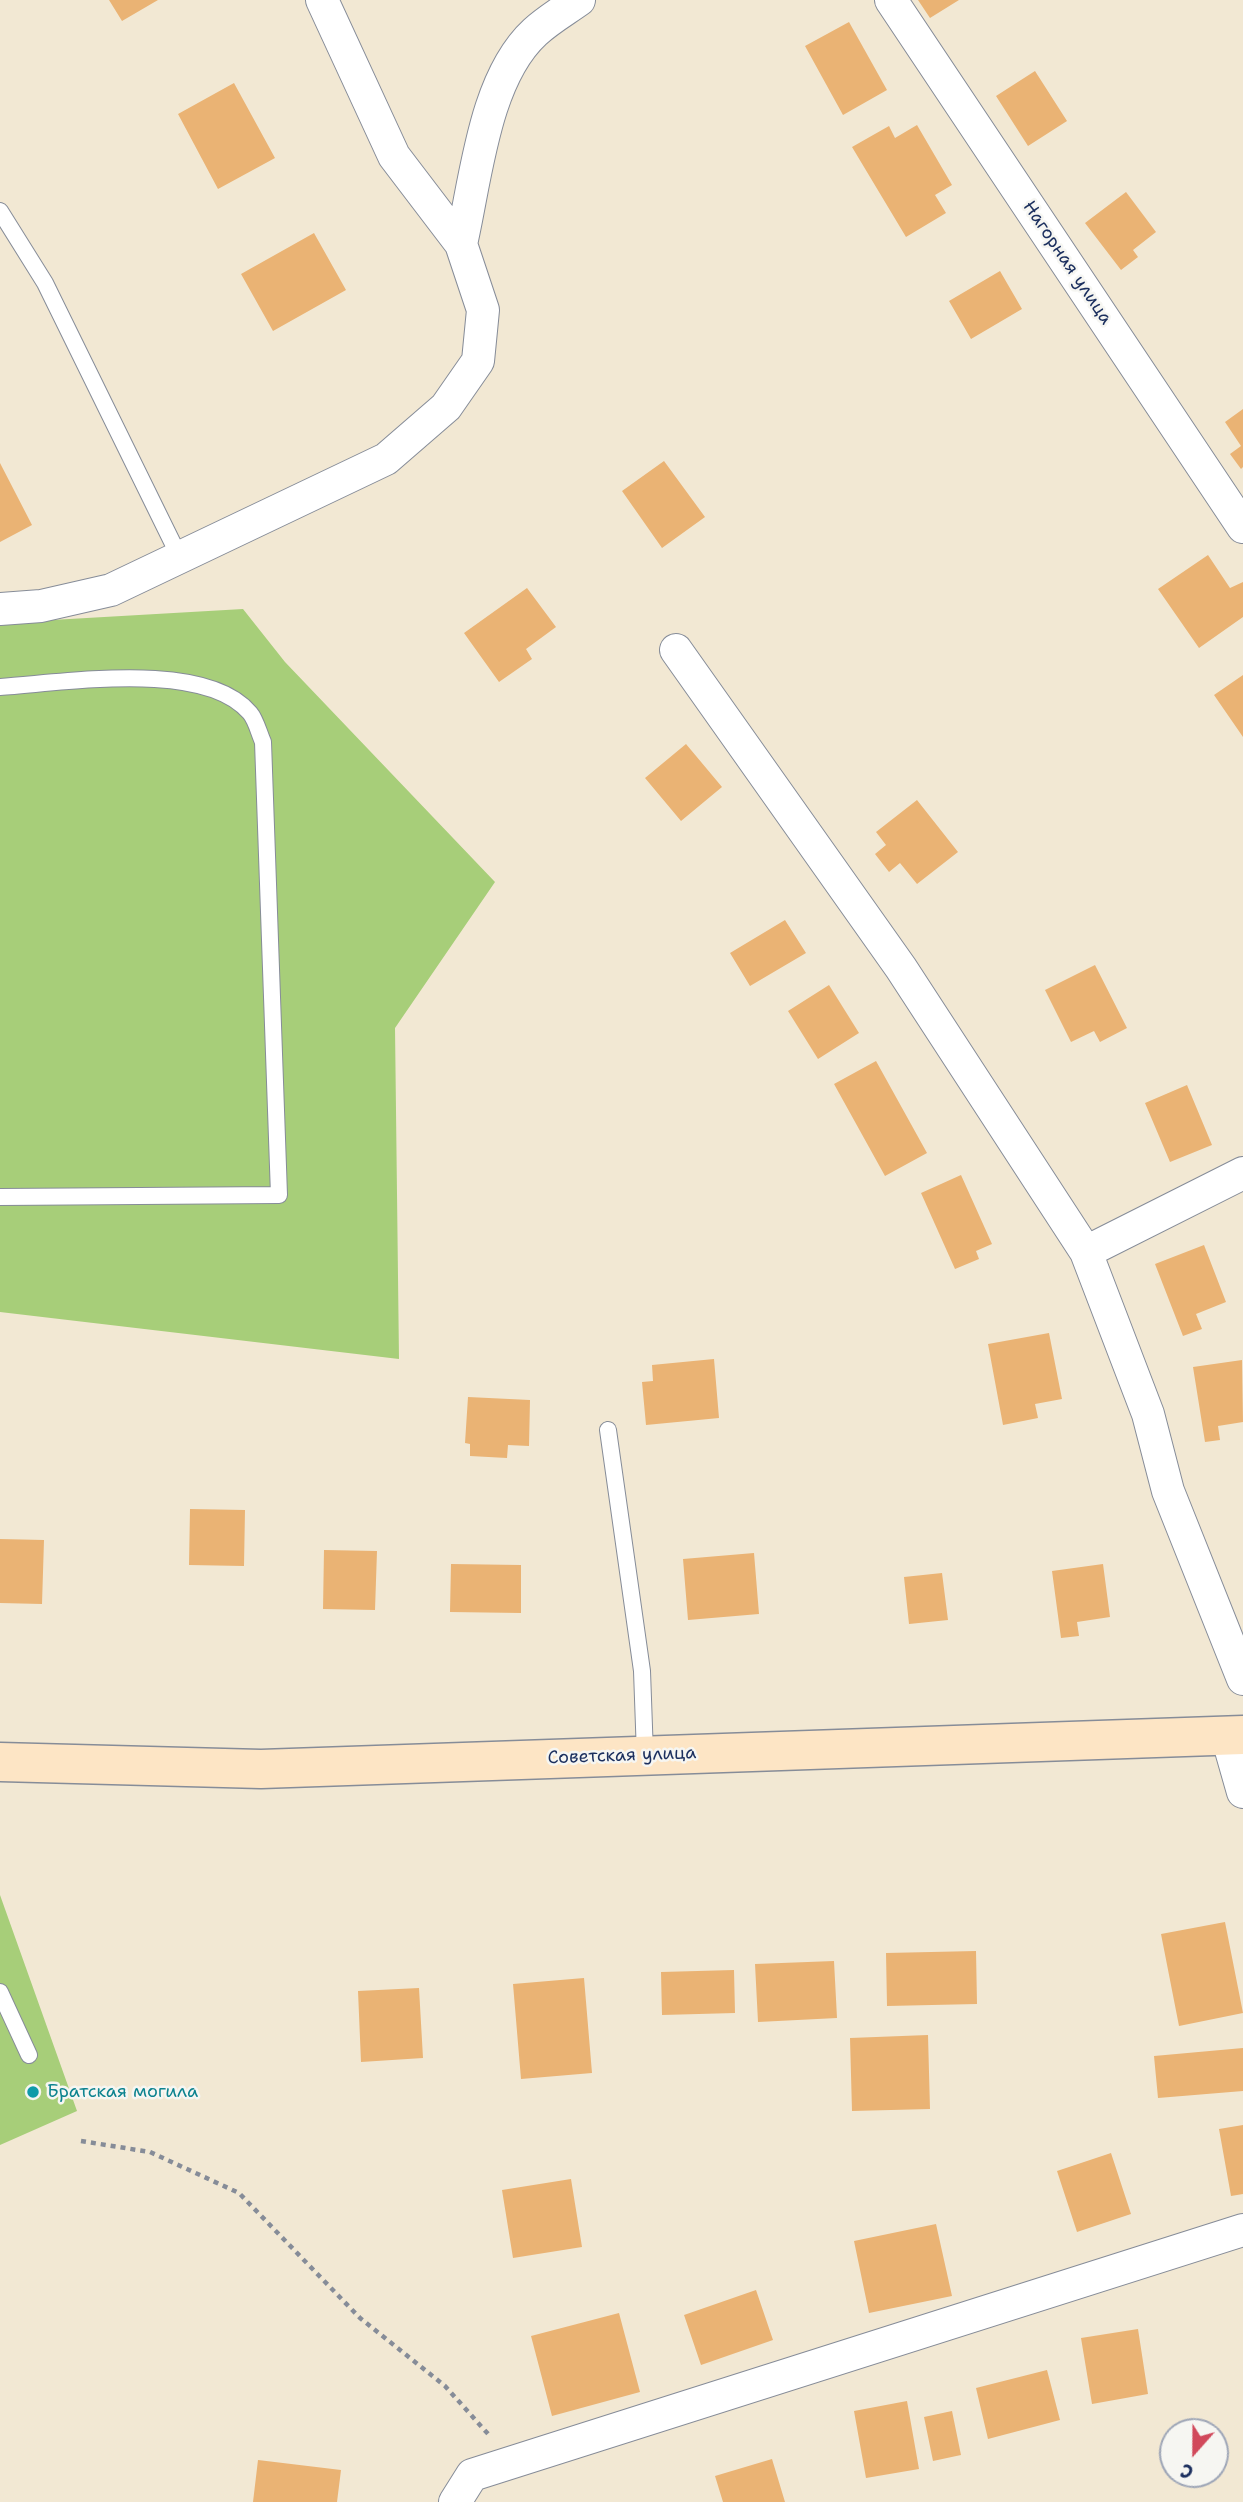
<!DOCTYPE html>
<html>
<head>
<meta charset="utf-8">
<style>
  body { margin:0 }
  #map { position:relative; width:1243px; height:2502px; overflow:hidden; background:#f2e8d3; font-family:"Shantell Sans",sans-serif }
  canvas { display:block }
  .north { position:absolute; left:1159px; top:2418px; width:70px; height:70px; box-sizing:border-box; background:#f6f6f2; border:2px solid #9ea6b7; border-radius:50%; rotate:201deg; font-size:19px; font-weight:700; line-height:28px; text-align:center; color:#1b2f5e }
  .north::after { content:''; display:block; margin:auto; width:24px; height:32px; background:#d1495b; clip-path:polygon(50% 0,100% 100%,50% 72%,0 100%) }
</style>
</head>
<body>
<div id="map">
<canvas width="1243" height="2502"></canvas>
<div class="north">С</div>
</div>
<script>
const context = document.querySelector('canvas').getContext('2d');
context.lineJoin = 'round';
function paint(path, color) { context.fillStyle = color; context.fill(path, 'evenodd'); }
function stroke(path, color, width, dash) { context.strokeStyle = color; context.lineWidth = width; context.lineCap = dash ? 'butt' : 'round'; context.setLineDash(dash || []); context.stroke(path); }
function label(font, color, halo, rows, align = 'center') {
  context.font = font + ' "Shantell Sans",sans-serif'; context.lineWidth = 5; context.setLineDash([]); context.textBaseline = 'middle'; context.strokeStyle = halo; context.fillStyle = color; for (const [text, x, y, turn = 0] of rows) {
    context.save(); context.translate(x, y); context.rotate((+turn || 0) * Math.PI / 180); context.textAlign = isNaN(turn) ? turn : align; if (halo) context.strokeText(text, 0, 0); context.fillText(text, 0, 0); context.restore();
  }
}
paint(new Path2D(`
  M243 609 285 662 495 882 395 1028 399 1359 0 1312V623Z
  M0 1895 77 2111 0 2145Z`), '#a7ce79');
paint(new Path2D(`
  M109 0H158L122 21Z
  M918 0H959L930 18Z
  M849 22 887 90 843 115 805 46Z
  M1035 71 1067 121 1028 146 996 96Z
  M234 83 275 158 218 189 178 114Z
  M917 125 952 185 935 195 946 213 906 237 852 147 889 126 895 138Z
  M1126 192 1156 232 1133 250 1138 257 1121 270 1085 223Z
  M314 233 346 290 273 331 241 274Z
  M1000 271 1022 309 971 339 949 301Z
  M1243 409V467L1241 469 1230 454 1241 446 1225 422Z
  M664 461 705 517 662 548 622 491Z
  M0 463 32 525 0 542Z
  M1208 555 1230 588 1243 582V617L1199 648 1158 589Z
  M527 588 556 627 526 649 532 659 499 682 464 633Z
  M1243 675V737L1214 695Z
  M686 744 722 787 681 821 645 778Z
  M917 800 958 852 917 884 900 863 889 872 875 854 886 845 876 832Z
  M785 920 806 953 750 986 730 953Z
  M1095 965 1127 1028 1100 1042 1094 1031 1071 1042 1045 990Z
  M829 985 859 1033 818 1059 788 1011Z
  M876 1061 927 1153 885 1176 834 1084Z
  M1187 1085 1212 1145 1170 1162 1145 1103Z
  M961 1175 992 1244 976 1251 979 1259 955 1269 921 1193Z
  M1204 1245 1226 1302 1196 1314 1202 1329 1183 1336 1155 1264Z
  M1049 1333 1062 1399 1035 1404 1038 1418 1003 1425 988 1344Z
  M714 1359 719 1418 646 1425 642 1382 653 1381 652 1365Z
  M1242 1360 1243 1422 1218 1426 1220 1440 1205 1442 1193 1367Z
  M468 1397 530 1400 529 1446 508 1445 507 1458 470 1456V1444L465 1443Z
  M190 1509 245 1510 244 1566 189 1565Z
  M0 1539 44 1540 42 1604 0 1603Z
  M324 1550 377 1551 375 1610 323 1609Z
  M754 1553 759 1614 688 1620 683 1559Z
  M451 1564 521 1565V1613L450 1612Z
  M1103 1564 1110 1617 1077 1622 1079 1636 1061 1638 1052 1571Z
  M942 1573 948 1620 909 1624 904 1577Z
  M1225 1922 1243 2013 1179 2026 1161 1934Z
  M976 1951 977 2004 887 2006 886 1953Z
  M834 1961 837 2018 758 2022 755 1964Z
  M734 1970 735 2013 662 2015 661 1972Z
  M584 1978 592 2073 521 2079 513 1984Z
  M419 1988 423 2058 361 2062 358 1991Z
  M928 2035 930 2109 852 2111 850 2038Z
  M1243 2048V2091L1158 2098 1154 2056Z
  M1243 2125V2194L1231 2196 1219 2129Z
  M1111 2153 1131 2214 1077 2232 1057 2171Z
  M571 2179 582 2247 513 2258 502 2190Z
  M936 2224 952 2296 869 2313 854 2241Z
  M756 2290 773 2340 701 2365 684 2315Z
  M619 2313 640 2392 552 2416 531 2336Z
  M1138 2329 1148 2394 1092 2404 1081 2338Z
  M1047 2370 1060 2420 988 2439 976 2388Z
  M907 2401 919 2469 866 2478 854 2411Z
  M952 2411 961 2455 933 2461 924 2417Z
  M772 2459 785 2502H723L715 2476Z
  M258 2460 341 2470 337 2502H253Z`), '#eab374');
const lane = new Path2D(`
  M0 211 45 283 180 558
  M0 687C64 683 205 659 250 713 256 720 259 733 263 742L279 1195 0 1197
  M608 1430 642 1671 645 1755
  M0 1992 29 2055`);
const street = new Path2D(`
  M891 0 1243 527
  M461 244C476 179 484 79 535 32 548 20 565 10 579 0
  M0 609 41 606 111 590 386 459 446 407 478 361 483 310 461 244 394 156 322 0
  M676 650 901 968 1086 1252 1148 1414 1168 1491 1243 1679
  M1086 1252 1243 1173
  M1227 1736 1243 1792
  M455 2502 472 2475 1243 2230`);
const secondary = new Path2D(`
  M0 1762 261 1769 1243 1735`);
stroke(lane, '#868c98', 18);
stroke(street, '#868c98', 34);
stroke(secondary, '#868c98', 41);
stroke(new Path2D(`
  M81 2141 150 2152 239 2193 360 2318 445 2386 489 2435`), '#868c98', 4.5, [5, 5]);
stroke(lane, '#fff', 16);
stroke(street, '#fff', 32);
stroke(secondary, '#fde5c5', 38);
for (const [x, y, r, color] of [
  [33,2092,7,"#0f9aa8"]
]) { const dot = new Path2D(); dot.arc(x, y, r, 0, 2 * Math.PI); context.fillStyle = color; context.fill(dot); stroke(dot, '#f6f6f2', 2.5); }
label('18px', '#1b2f5e', '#f6f6f2', [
  ["Нагорная улица",1067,263,56],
  ["Советская улица",622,1756,-2]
]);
label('18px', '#0d838f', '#f6f6f2', [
  ["Братская могила",47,2092]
], 'left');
</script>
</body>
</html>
